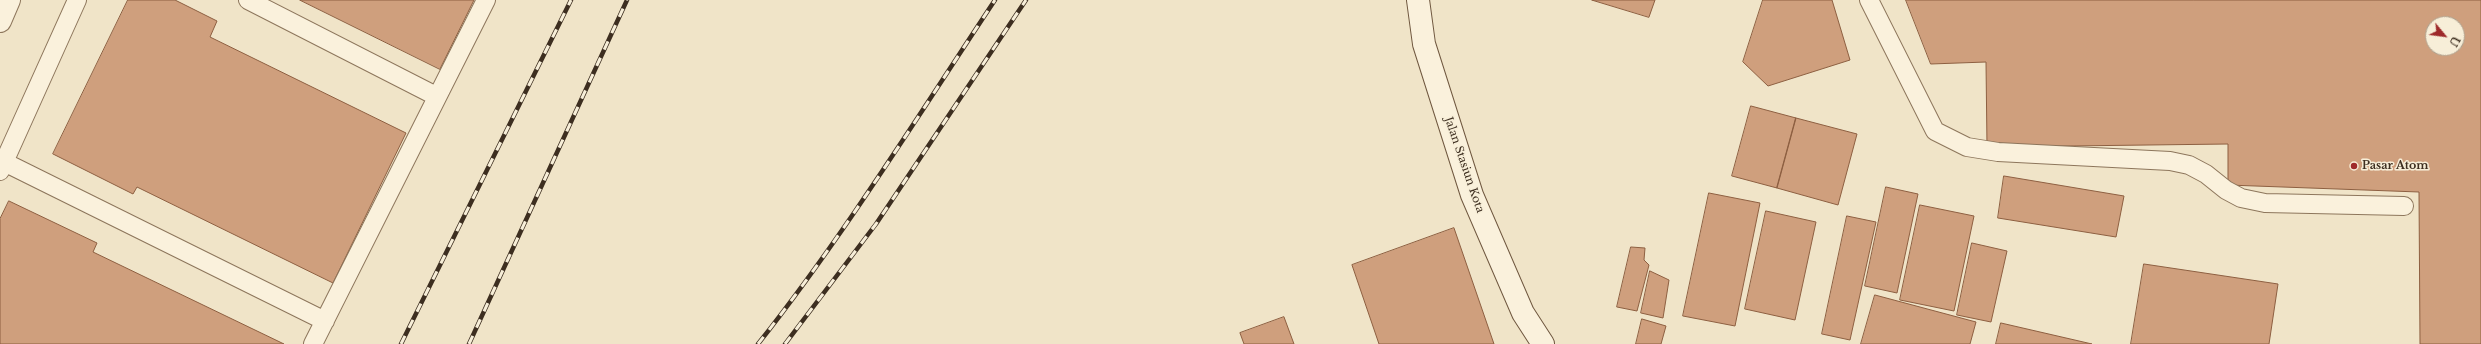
<!DOCTYPE html>
<html>
<head>
<meta charset="utf-8">
<style>
  body { margin:0 }
  #map { position:relative; width:2481px; height:344px; overflow:hidden; background:#f0e4c8; font-family:"Libre Baskerville",serif }
  canvas { display:block }
  .north { position:absolute; left:2425px; top:16px; width:40px; height:40px; box-sizing:border-box; background:#f7eed8; border:1px solid #ada18e; border-radius:50%; rotate:119deg; font-size:11px; font-weight:700; line-height:16px; text-align:center; color:#3d2e20 }
  .north::after { content:''; display:block; margin:auto; width:14px; height:18px; background:#9e2a2b; clip-path:polygon(50% 0,100% 100%,50% 72%,0 100%) }
</style>
</head>
<body>
<div id="map">
<canvas width="2481" height="344"></canvas>
<div class="north">U</div>
</div>
<script>
const context = document.querySelector('canvas').getContext('2d');
context.lineJoin = 'round';
function paint(path, color) { context.fillStyle = color; context.fill(path, 'evenodd'); }
function stroke(path, color, width, dash) { context.strokeStyle = color; context.lineWidth = width; context.lineCap = dash ? 'butt' : 'round'; context.setLineDash(dash || []); context.stroke(path); }
function label(font, color, halo, rows, align = 'center') {
  context.font = font + ' "Libre Baskerville",serif'; context.lineWidth = 3; context.setLineDash([]); context.textBaseline = 'middle'; context.strokeStyle = halo; context.fillStyle = color; for (const [text, x, y, turn = 0] of rows) {
    context.save(); context.translate(x, y); context.rotate((+turn || 0) * Math.PI / 180); context.textAlign = isNaN(turn) ? turn : align; if (halo) context.strokeText(text, 0, 0); context.fillText(text, 0, 0); context.restore();
  }
}
const building = new Path2D(`
  M128 0H175L217 21 210 37 406 133 333 283 137 187 133 194 53 154Z
  M300 0H474L440 69Z
  M1592 0H1655L1649 17Z
  M1763 0H1832L1850 60 1768 86 1743 62Z
  M1906 0H2481V344H2420L2419 192 2228 185V144L1987 147 1986 62 1931 64ZM2433 24H2457V48H2433Z
  M1751 106 1796 118 1777 188 1732 176Z
  M1796 118 1857 134 1838 205 1777 188Z
  M2004 176 2124 196 2116 237 1998 218Z
  M1886 187 1918 194 1897 293 1865 286Z
  M1709 193 1760 203 1735 326 1683 316Z
  M9 201 97 243 93 252 284 344H0V219Z
  M1920 205 1974 216 1954 311 1900 300Z
  M1766 211 1816 222 1795 320 1745 309Z
  M1847 216 1876 222 1850 340 1822 334Z
  M1454 228 1494 344H1379L1352 265Z
  M1972 243 2007 251 1991 322 1957 315Z
  M1631 247 1645 248 1644 260 1649 265 1637 311 1617 307Z
  M2144 264 2278 284 2269 344H2131Z
  M1650 271 1669 280 1663 318 1641 313Z
  M1875 295 1976 322 1970 344H1861Z
  M1284 317 1294 344H1244L1240 333Z
  M1642 319 1666 326 1661 344H1636Z
  M2001 323 2092 344H1996Z`);
paint(building, '#cf9f7d');
stroke(building, '#8d5f41', 1);
const service = new Path2D(`
  M248 0 436 96
  M1869 0 1935 131 1967 147 1998 152 2170 161 2189 165 2206 174 2226 190 2241 198 2265 203 2404 206
  M0 160 325 321
  M0 171 77 0
  M313 344 486 0`);
const tertiary = new Path2D(`
  M0 21 9 0`);
const secondary = new Path2D(`
  M1418 0 1424 44 1472 195 1523 313 1543 344`);
stroke(service, '#8d765c', 20);
stroke(tertiary, '#8d765c', 24);
stroke(secondary, '#6f573f', 24);
stroke(service, '#faf1dc', 18);
stroke(tertiary, '#faf1dc', 22);
stroke(secondary, '#faf1dc', 22);
const rail = new Path2D(`
  M401 344 571 0
  M469 344 627 0
  M758 344C844 235 918 116 995 0
  M785 344 876 224 1026 0`);
stroke(rail, '#3d2e20', 4.5);
stroke(rail, '#f7eed8', 3, [9]);
for (const [x, y, r, color] of [
  [2354,166,4,"#9e2a2b"]
]) { const dot = new Path2D(); dot.arc(x, y, r, 0, 2 * Math.PI); context.fillStyle = color; context.fill(dot); stroke(dot, '#f7eed8', 1.5); }
label('11px', '#3d2e20', '#f7eed8', [
  ["Jalan Stasiun Kota",1464,165,71]
]);
label('bold 11px', '#3d2e20', '#f7eed8', [
  ["Pasar Atom",2362,166]
], 'left');
</script>
</body>
</html>
